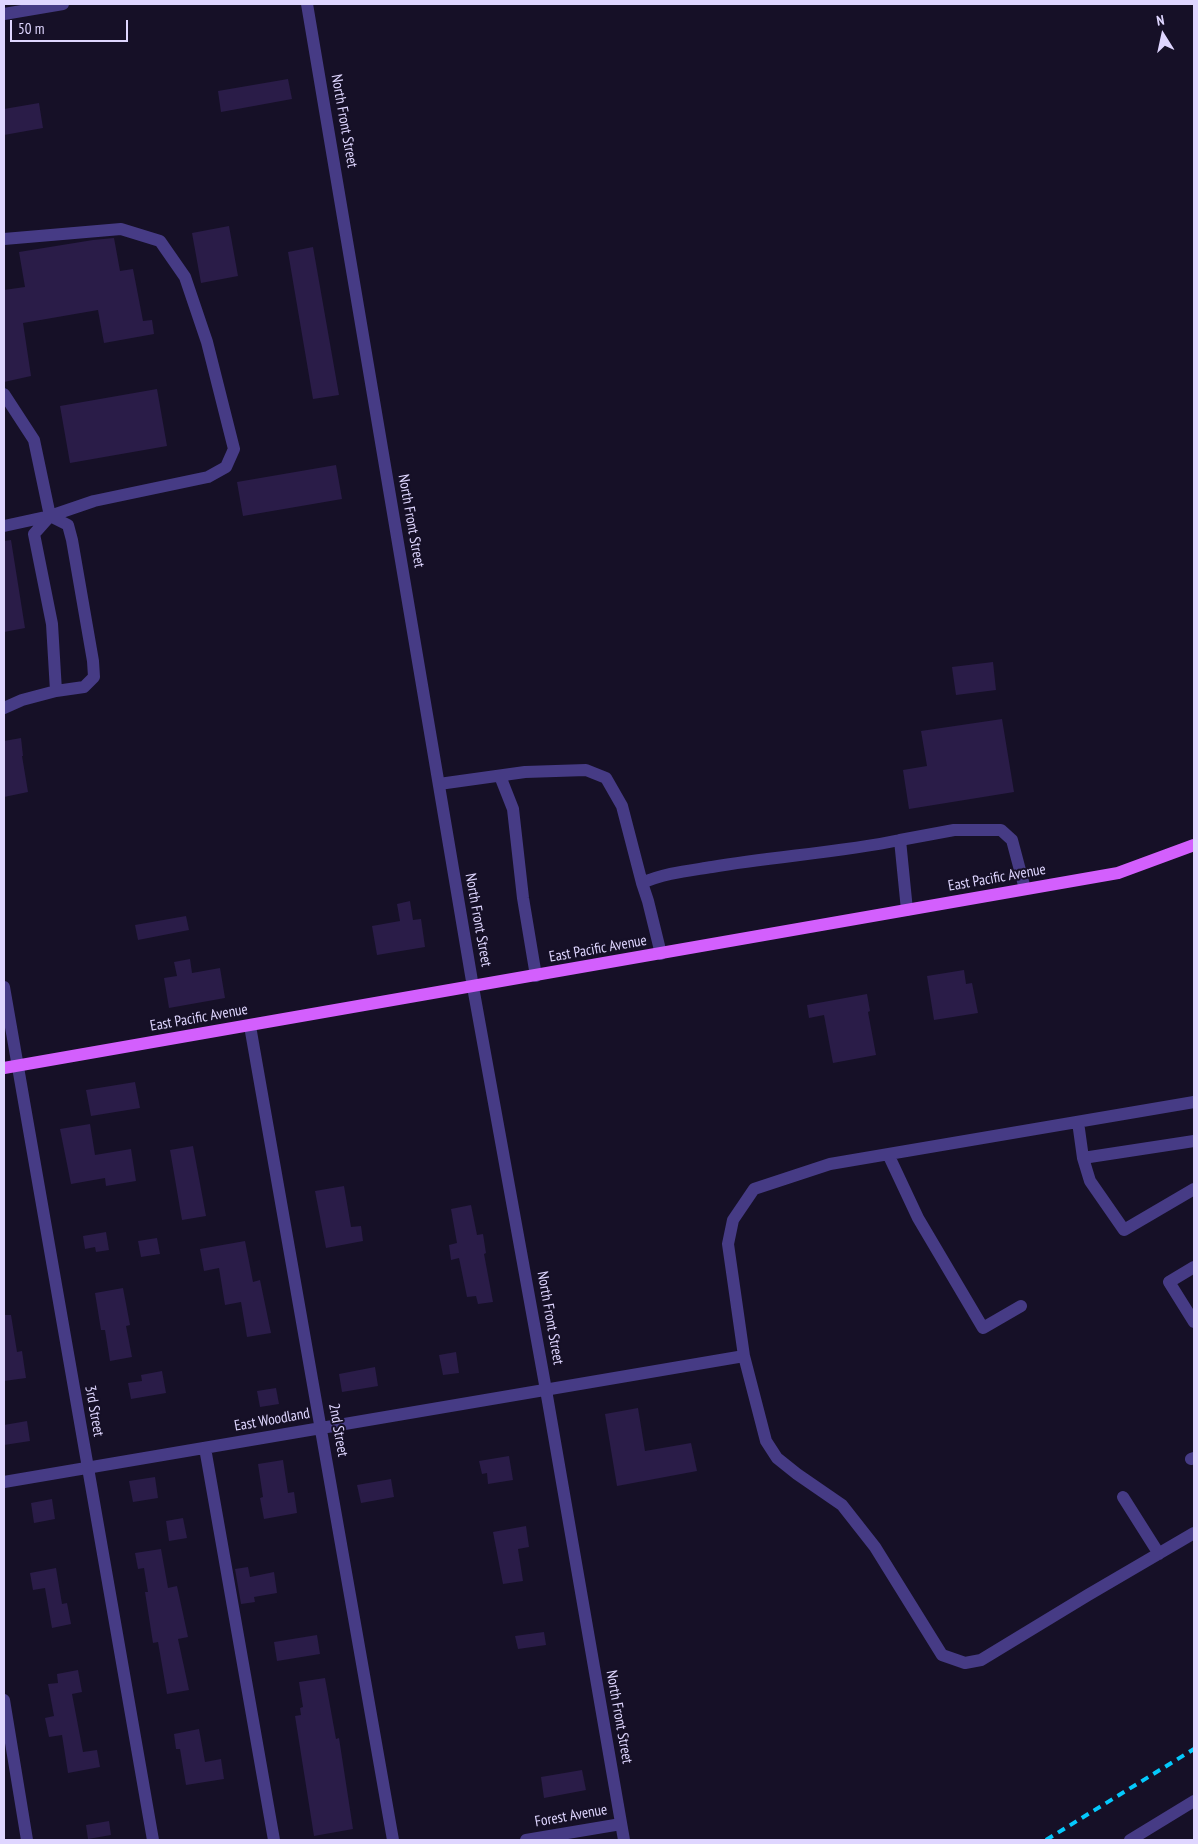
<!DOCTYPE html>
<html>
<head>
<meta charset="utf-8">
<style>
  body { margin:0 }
  #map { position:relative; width:1198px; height:1844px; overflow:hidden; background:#161027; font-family:"PT Sans Narrow",sans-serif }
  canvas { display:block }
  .frame { position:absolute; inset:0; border:5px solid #dfd6ff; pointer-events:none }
  .north { position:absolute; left:1138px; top:10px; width:50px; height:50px; -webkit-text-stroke:4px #161027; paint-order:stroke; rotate:350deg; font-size:14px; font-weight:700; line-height:20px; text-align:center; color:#dfd6ff }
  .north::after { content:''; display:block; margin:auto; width:18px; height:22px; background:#dfd6ff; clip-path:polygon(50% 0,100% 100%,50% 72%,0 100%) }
  .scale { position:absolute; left:10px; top:20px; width:118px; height:22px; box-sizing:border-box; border:2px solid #dfd6ff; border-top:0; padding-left:6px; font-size:15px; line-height:18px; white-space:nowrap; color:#dfd6ff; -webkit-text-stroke:4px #161027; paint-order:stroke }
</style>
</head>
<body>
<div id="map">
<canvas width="1198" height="1844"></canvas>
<div class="frame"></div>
<div class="north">N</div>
<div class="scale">50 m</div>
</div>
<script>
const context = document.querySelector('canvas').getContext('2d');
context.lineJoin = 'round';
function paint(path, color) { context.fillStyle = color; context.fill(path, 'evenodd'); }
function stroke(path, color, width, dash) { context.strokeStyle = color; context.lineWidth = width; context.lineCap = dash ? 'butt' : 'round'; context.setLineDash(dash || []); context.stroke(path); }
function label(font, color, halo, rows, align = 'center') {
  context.font = font + ' "PT Sans Narrow",sans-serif'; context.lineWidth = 4; context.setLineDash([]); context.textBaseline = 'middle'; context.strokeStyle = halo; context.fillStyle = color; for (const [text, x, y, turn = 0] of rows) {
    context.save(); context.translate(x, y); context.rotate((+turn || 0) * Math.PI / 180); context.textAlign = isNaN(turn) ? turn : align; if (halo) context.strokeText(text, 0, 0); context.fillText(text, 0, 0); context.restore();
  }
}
paint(new Path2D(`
  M288 79 292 99 221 112 218 91Z
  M39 103 43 128 4 135V109Z
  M229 226 238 276 201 283 192 233Z
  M114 238 120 271 133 269 143 321 152 320 154 334 104 343 98 310 23 323 31 376 4 382V290L25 287 19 252 93 240Z
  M313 247 339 395 313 399 288 252Z
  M157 389 167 446 70 463 60 406Z
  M336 465 342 499 243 516 237 482Z
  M11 540 25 628 4 632V541Z
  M993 662 996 690 956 695 952 667Z
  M1002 719 1014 792 909 809 903 770 927 766 921 731Z
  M21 738 23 756H22L28 792 4 797V741Z
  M410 901 413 920 421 919 425 947 377 955 372 926 400 921 397 904Z
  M186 916 189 930 138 940 135 925Z
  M190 959 192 973 220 968 225 998 169 1008 164 978 177 976 174 962Z
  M964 970 966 984 972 983 978 1013 934 1020 927 976Z
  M867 994 870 1011 868 1012 876 1055 833 1063 824 1015 809 1018 807 1005Z
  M135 1082 140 1108 91 1116 86 1090Z
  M90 1124 95 1155 131 1149 136 1181 106 1186 105 1178 71 1184 60 1129Z
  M193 1146 206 1216 182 1220 170 1150Z
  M344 1186 351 1227 361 1226 363 1241 326 1248 315 1191Z
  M471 1205 477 1235 483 1234 486 1253 484 1254 493 1302 478 1304 476 1296 467 1297 459 1258 451 1260 449 1245 457 1243 451 1209Z
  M106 1232 109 1250 96 1252 95 1247 85 1249 83 1236Z
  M157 1238 160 1254 141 1257 138 1241Z
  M245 1241 253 1282 260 1280 271 1333 247 1337 241 1302 225 1305 219 1268 204 1271 200 1249Z
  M123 1288 130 1325 126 1326 132 1357 110 1361 105 1330H101L95 1293Z
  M4 1315H11L17 1352 22 1351 26 1378 4 1381Z
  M456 1352 459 1373 443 1375 439 1355Z
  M375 1367 378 1386 342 1392 339 1374Z
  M162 1371 166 1393 131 1399 128 1383 142 1381 141 1375Z
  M276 1388 279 1404 260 1407 257 1391Z
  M638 1408 645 1451 691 1443 697 1471 617 1486 605 1414Z
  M27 1421 30 1441 4 1445V1425Z
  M509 1456 513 1480 488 1484 487 1473 482 1474 479 1461Z
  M283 1460 288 1493 294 1492 297 1513 264 1519 260 1498 263 1497 258 1464Z
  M155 1477 158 1498 133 1502 129 1481Z
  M391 1479 394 1497 361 1503 357 1485Z
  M52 1499 55 1519 34 1523 31 1503Z
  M183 1518 187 1538 169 1541 166 1521Z
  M526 1526 529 1547 518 1549 523 1581 503 1584 493 1532Z
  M161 1549 168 1588 177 1586 188 1637 178 1639 189 1690 167 1694 158 1642 153 1643 145 1592H148L144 1568 138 1569 135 1553Z
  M248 1567 250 1577 274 1572 277 1593 254 1597 255 1602 241 1604 235 1569Z
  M56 1568 62 1604 67 1603 71 1624 52 1628 45 1588 33 1590 30 1573Z
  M544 1632 546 1645 518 1649 515 1636Z
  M317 1635 320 1654 277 1661 274 1642Z
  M78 1670 82 1692 72 1694 83 1752 97 1750 100 1767 68 1773 62 1735 49 1737 45 1718 54 1716 48 1684 58 1683 57 1674Z
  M325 1678 336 1739 339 1738 353 1829 314 1836 295 1716 301 1715 300 1708 303 1707 299 1682Z
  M199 1729 205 1762 221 1759 224 1779 186 1785 180 1749H176L174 1734Z
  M582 1770 586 1790 544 1798 541 1777Z
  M109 1821 111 1835 88 1839 86 1825Z`), '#2a1c48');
stroke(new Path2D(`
  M307 4 473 987 546 1390 624 1840
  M4 14 63 4
  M4 239 121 229 160 241 185 277 207 342 234 449 226 467 208 477 94 501 50 516 4 526
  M4 394 34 440 50 516
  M50 516 34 534 52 624 56 691
  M4 708 22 700 56 691 84 687 94 677 93 661 72 540 68 525 50 516
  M500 776 513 809 523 898 536 976
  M439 784 525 772 586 770 606 778 622 806 642 883
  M900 840 954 830H1001L1012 840 1025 889
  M661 954 648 901 642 883C665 873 687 871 712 867 774 856 838 853 900 840L907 910
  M4 987 153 1840
  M250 1026 393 1840
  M1194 1102 830 1164 754 1189 733 1220 728 1244 744 1356 766 1441 777 1458 797 1474 842 1505 875 1547 942 1655 965 1663 981 1660 1088 1595 1194 1533
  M1078 1122 1083 1158 1090 1181 1124 1230 1194 1189
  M888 1154 918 1218 983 1328 1021 1306
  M1083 1158 1194 1141
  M1194 1267 1169 1282 1194 1322
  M205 1448 274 1840
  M1191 1459 1194 1458
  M4 1482 744 1356
  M1123 1497 1159 1554
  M4 1700 27 1840
  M526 1840 621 1824
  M1130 1840 1194 1801`), '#463b85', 12);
stroke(new Path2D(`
  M4 1068 1118 873 1194 845`), '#d35ffd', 12);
stroke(new Path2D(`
  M1046 1840 1194 1749`), '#05c9fc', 4, [8, 6]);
label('15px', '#dfd6ff', '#161027', [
  ["North Front Street",344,121,80],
  ["North Front Street",411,521,80],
  ["East Pacific Avenue",997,878,-10],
  ["North Front Street",478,920,80],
  ["East Pacific Avenue",598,949,-10],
  ["East Pacific Avenue",199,1018,-10],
  ["North Front Street",550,1318,80],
  ["3rd Street",94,1411,80],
  ["East Woodland",272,1420,-10],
  ["2nd Street",338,1430,80],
  ["North Front Street",619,1717,80],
  ["Forest Avenue",571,1816,-10]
]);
</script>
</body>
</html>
